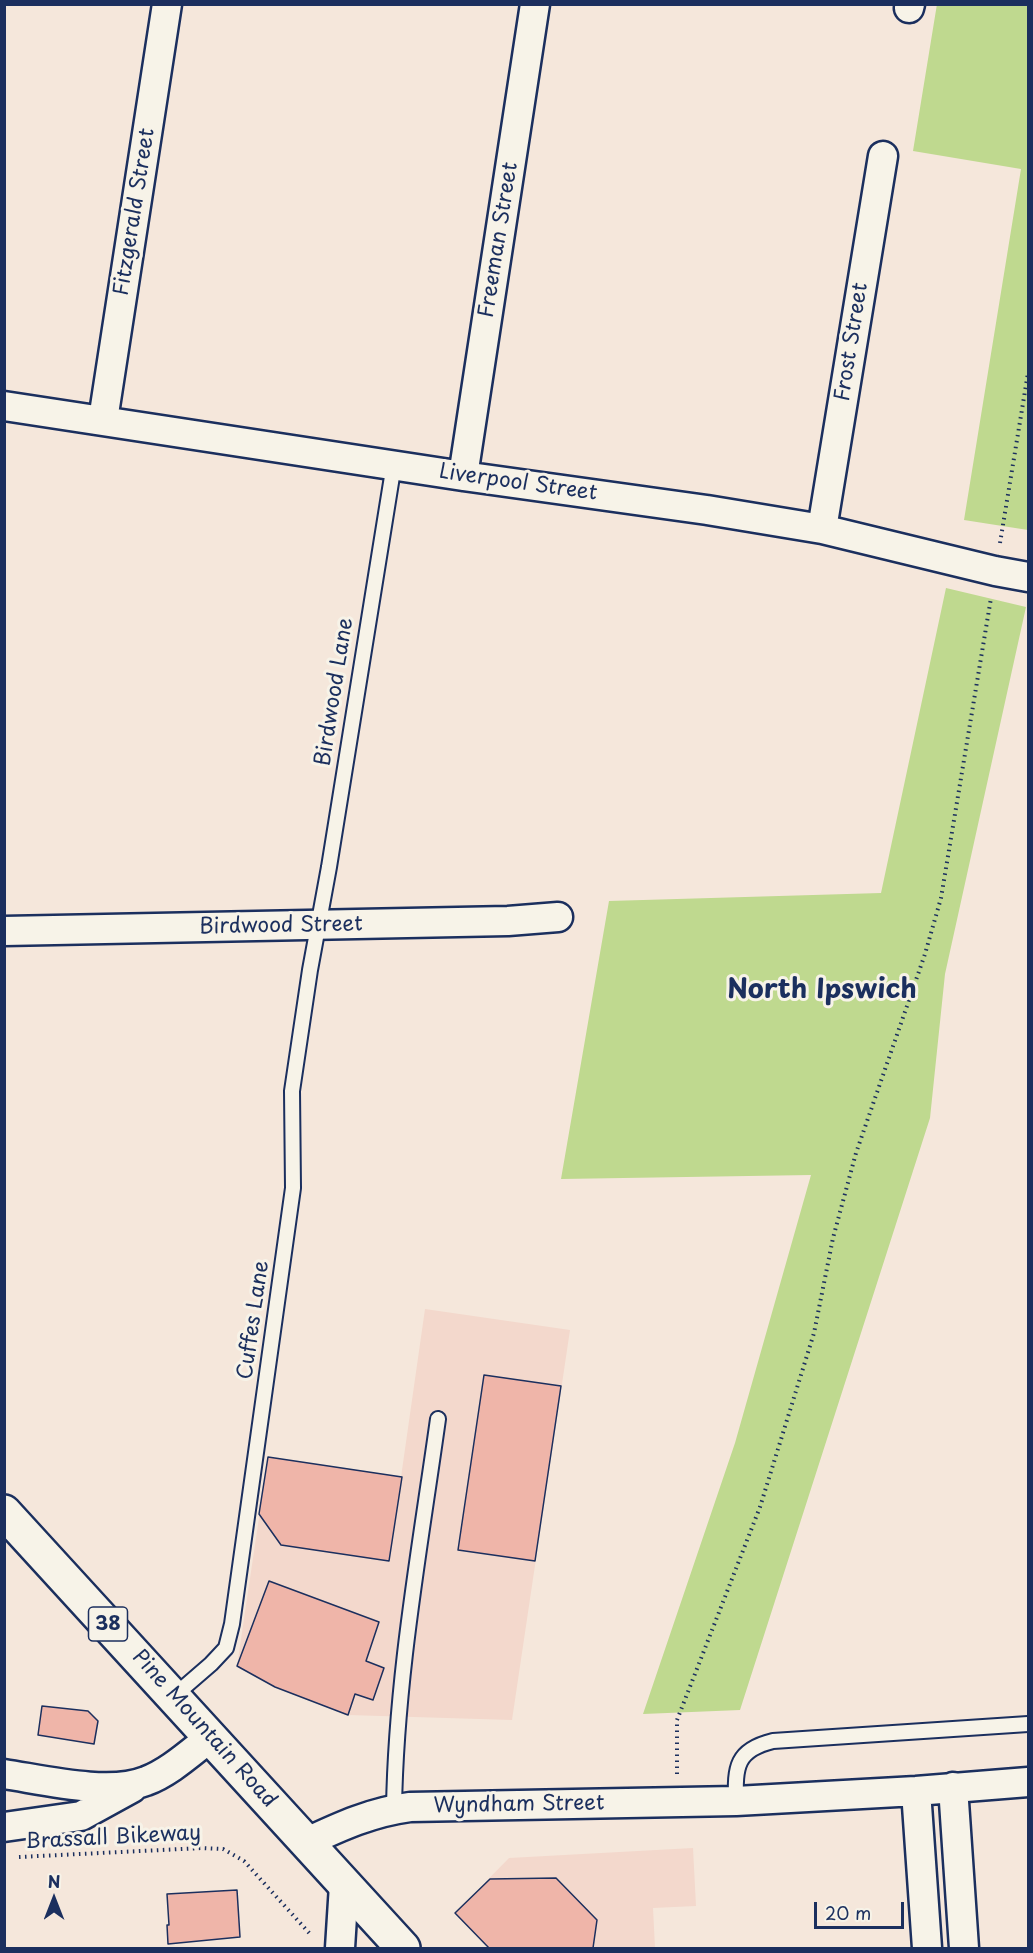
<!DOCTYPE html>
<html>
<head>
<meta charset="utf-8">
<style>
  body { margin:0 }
  #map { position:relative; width:1033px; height:1953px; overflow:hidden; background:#f5e7db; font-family:"Playpen Sans",sans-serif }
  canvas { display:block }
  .frame { position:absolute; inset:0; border:6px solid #1b2f5e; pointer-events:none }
  .north { position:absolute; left:24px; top:1869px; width:60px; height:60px; -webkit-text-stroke:4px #f7f3e8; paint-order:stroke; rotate:0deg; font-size:16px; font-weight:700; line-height:24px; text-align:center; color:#1b2f5e }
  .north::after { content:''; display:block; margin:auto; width:21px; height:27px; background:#1b2f5e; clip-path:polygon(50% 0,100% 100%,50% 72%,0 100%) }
  .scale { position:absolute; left:814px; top:1902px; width:90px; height:27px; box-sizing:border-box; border:3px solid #1b2f5e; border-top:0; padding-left:8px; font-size:18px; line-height:21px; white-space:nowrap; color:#1b2f5e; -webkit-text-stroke:4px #f7f3e8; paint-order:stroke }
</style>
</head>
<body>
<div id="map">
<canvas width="1033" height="1953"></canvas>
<div class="frame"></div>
<div class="north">N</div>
<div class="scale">20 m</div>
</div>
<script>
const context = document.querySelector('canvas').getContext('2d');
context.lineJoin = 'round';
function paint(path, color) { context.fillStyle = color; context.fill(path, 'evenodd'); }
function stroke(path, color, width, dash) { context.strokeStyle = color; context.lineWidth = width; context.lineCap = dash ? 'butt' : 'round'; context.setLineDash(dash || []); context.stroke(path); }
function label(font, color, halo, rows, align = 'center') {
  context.font = font + ' "Playpen Sans",sans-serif'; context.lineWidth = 6; context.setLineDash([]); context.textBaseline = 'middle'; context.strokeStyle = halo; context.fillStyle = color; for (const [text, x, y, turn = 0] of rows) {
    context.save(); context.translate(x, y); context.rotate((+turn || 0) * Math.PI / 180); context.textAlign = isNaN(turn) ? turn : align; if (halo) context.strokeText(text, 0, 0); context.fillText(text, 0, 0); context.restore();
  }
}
paint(new Path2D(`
  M425 1309 570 1330 512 1720 348 1715 275 1687 237 1666 268 1457 401 1477Z
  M693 1848 696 1906 653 1908 655 1948H489L455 1913 509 1858Z`), '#f3d8cc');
paint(new Path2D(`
  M937 4 1028 5V530L964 520 1021 169 913 151Z
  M946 588 1026 607 945 974 930 1118 740 1710 643 1714 735 1443 811 1175 561 1179 609 901 881 893Z`), '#bfd98f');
const building = new Path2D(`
  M484 1375 561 1386 535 1561 458 1550Z
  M268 1457 402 1477 389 1561 281 1545 259 1514Z
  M269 1581 379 1622 366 1661 384 1668 373 1700 355 1694 348 1715 275 1687 237 1666Z
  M42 1706 88 1711 98 1721 94 1744 38 1735Z
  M556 1878 597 1920 593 1948H489L455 1913 490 1879Z
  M237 1890 240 1937 168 1944 167 1925H169L167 1894Z`);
paint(building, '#efb5a9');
stroke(building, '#1b2f5e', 1.5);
const lane = new Path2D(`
  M174 1696 211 1664 226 1648 232 1624 293 1188 292 1091 310 970 329 867 394 464
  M736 1801C735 1767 736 1750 773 1741L1028 1724
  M394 1809C396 1678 420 1548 438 1419`);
const street = new Path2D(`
  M909 8 910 4
  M4 406 463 476 707 510 822 529 995 571 1028 577
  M103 420 167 4
  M463 476 535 4
  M822 529 883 156
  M4 931 508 921 558 917
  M4 1774C44 1780 109 1796 146 1781 170 1772 191 1752 211 1737
  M953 1787 964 1948
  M916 1791 927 1948
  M4 1827 81 1816 132 1788
  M307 1842C341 1826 372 1812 410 1807L736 1801 916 1791 1028 1782
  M340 1948 344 1885`);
const primary = new Path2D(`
  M4 1512 403 1948`);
stroke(lane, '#1b2f5e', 18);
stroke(street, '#1b2f5e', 33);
stroke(primary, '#1b2f5e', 38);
stroke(new Path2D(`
  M1000 543 1028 373
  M677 1774V1720L760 1507 814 1333 833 1238 856 1153 925 954 941 898 991 598
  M19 1857 202 1848 223 1849 244 1861 311 1935`), '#1b2f5e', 4, [1.5, 4.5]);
stroke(lane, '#f7f3e8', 14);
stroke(street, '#f7f3e8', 28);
stroke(primary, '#f7f3e8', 33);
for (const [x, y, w] of [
  [108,1624,39]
]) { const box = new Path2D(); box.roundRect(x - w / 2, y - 17, w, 34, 4.5); context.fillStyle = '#f7f3e8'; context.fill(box); stroke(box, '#1b2f5e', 1.5); }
label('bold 20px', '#1b2f5e', null, [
  ["38",108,1624]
]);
label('21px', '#1b2f5e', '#f7f3e8', [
  ["Fitzgerald Street",135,212,-81],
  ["Freeman Street",499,240,-81],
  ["Frost Street",852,342,-81],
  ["Liverpool Street",518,483,8],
  ["Birdwood Lane",335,692,-81],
  ["Birdwood Street",281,926,-1],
  ["Cuffes Lane",254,1320,-82],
  ["Pine Mountain Road",204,1729,48],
  ["Wyndham Street",519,1805,-1],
  ["Brassall Bikeway",113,1838,-3]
]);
label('bold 27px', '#1b2f5e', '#f7f3e8', [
  ["North Ipswich",822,991]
]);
</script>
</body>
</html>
